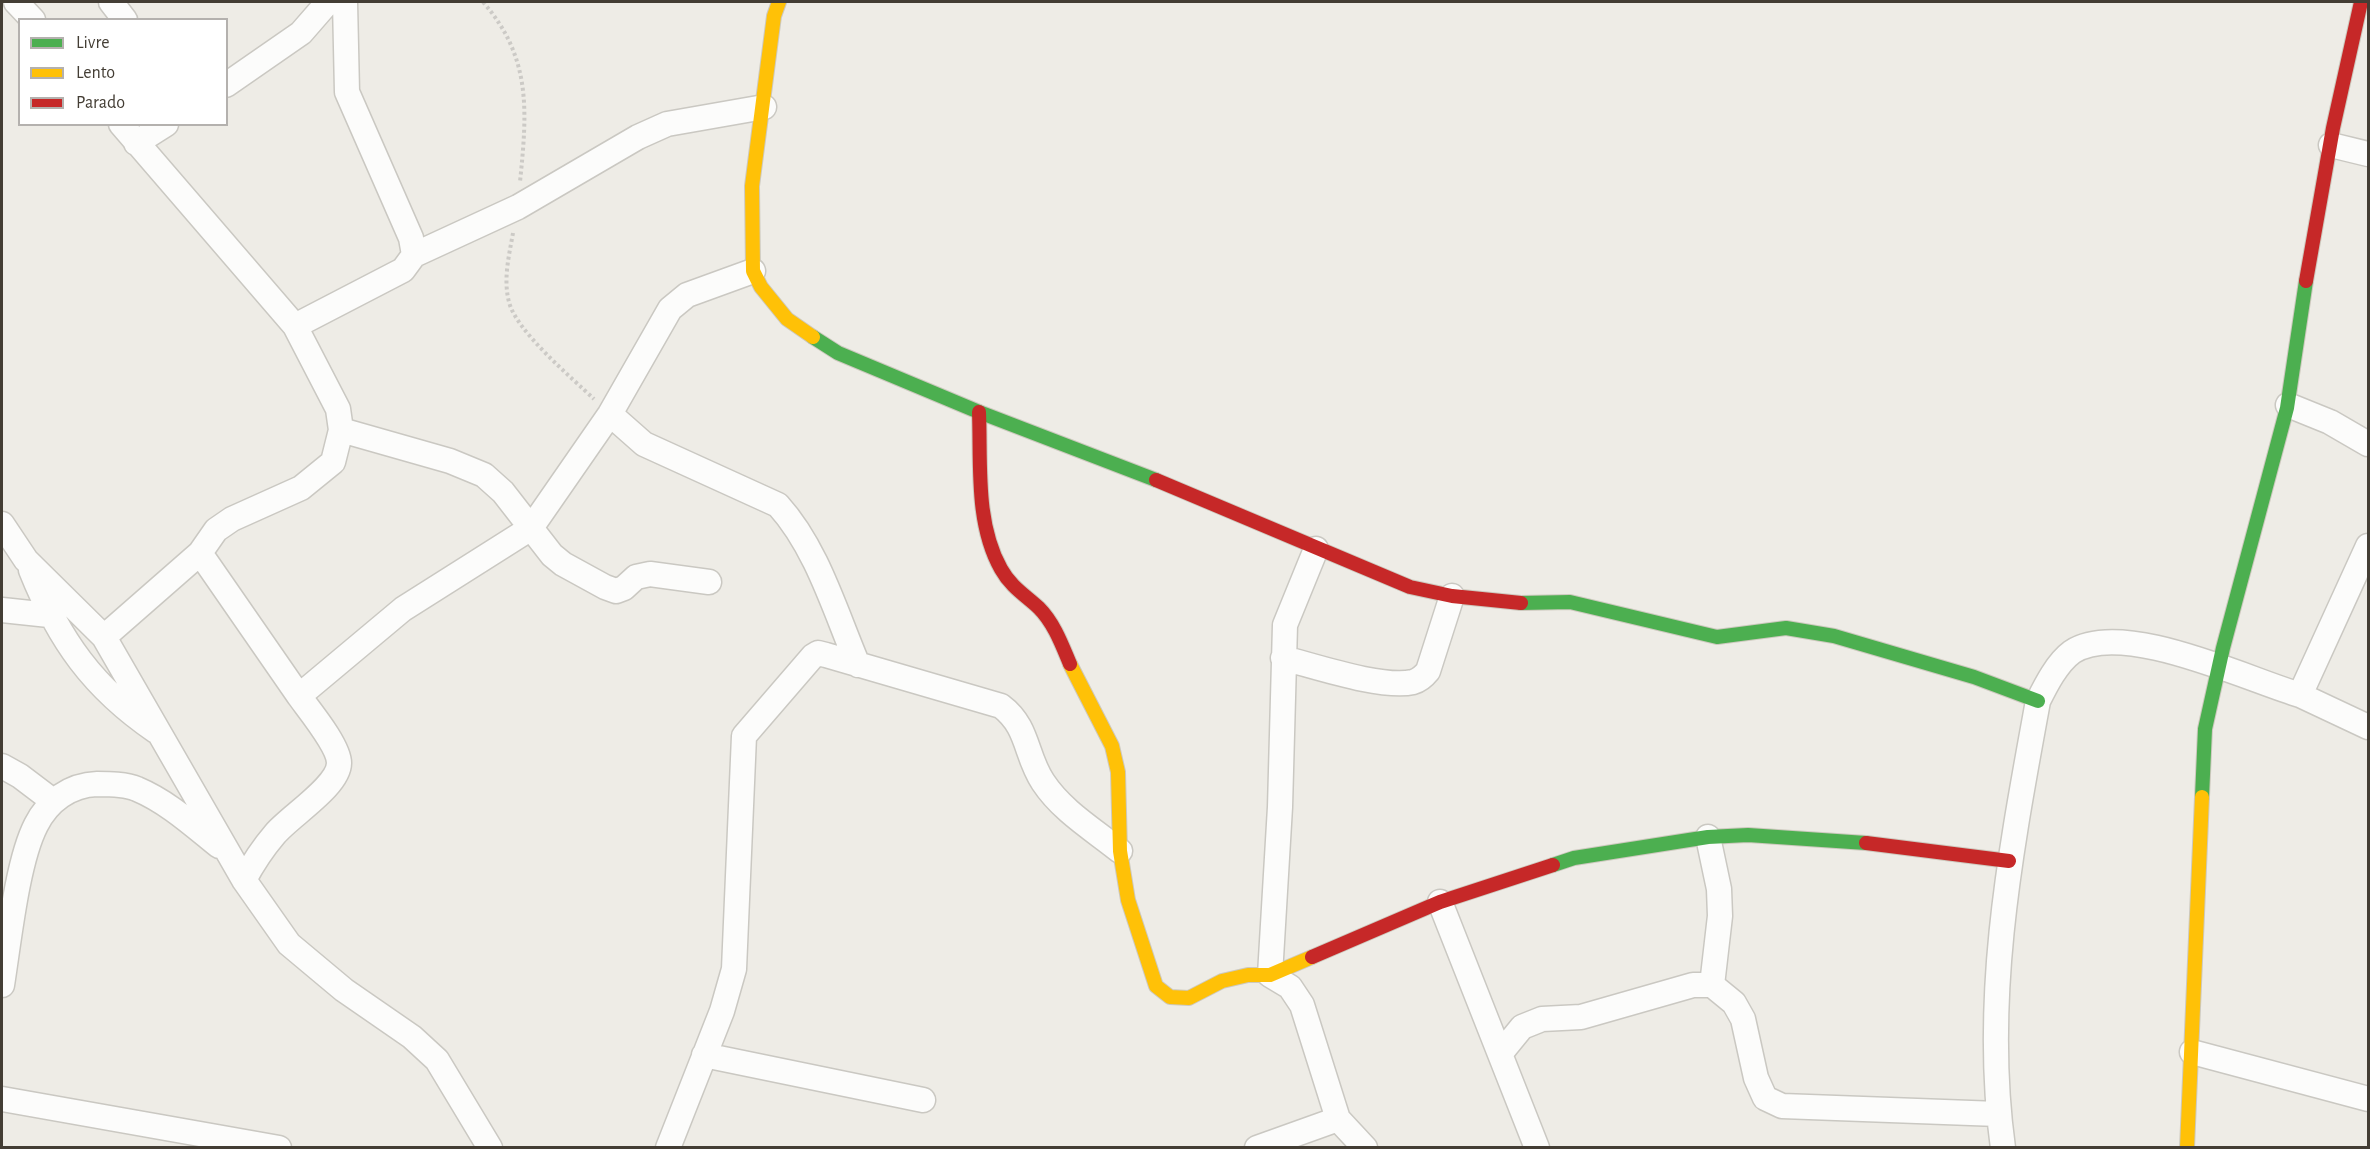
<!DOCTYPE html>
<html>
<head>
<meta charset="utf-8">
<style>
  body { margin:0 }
  #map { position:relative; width:2370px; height:1149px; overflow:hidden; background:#eeece6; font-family:"Alegreya Sans",sans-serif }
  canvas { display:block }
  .frame { position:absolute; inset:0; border:3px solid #433d34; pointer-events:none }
  .legend { position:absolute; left:18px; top:18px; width:210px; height:108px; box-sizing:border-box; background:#fff; border:2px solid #b4b1ae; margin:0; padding:8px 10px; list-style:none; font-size:18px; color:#433d34 }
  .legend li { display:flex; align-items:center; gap:12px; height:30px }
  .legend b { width:30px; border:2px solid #b4b1ae }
</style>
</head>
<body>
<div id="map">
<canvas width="2370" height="1149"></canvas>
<div class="frame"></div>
<ul class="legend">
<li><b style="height:8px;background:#4caf50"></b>Livre</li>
<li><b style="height:8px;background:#ffc107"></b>Lento</li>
<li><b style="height:8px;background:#c62828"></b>Parado</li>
</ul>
</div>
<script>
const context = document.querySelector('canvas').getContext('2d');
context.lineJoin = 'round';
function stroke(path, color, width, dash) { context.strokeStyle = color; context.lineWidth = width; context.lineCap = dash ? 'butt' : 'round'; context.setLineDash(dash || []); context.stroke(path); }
const street = new Path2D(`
  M16 2 33 20
  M111 2 125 20
  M345 2 347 92 411 238 414 255
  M226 85 301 33 328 2
  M136 143 166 124
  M2331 145 2368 154
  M295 326 403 270 414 255 518 207 638 137 667 124 764 107
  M2288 405 2330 422 2368 444
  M610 414 644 444 778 505C817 548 835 611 858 665
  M341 430 450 461 484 475 503 492 552 555 563 564 605 587 616 591 624 588 636 577 650 574 709 582
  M2 524 26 560 104 637 244 880 289 944 344 990 412 1037 437 1060 490 1148
  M1316 549 1285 625 1280 807 1270 975 1290 987 1302 1005 1338 1119 1365 1148
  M200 553 299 696
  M31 570C59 640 93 688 156 731
  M2 610 49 615
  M104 637 200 553 216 530 232 519 301 488 333 462 341 430 338 409 295 326 121 124
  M1283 658C1315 666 1382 689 1413 682 1420 680 1424 676 1428 671L1452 596
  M2300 695 2368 727
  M2 766 20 776 53 801
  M1708 837 1719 889 1720 916 1712 985
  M244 880C253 863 263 848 275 834 290 816 339 786 339 763 339 746 309 710 299 696L403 609 531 528 610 414 670 309 687 295 753 271
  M1440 902 1537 1148
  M2 985C9 941 17 862 36 825 48 801 70 785 97 784 109 784 126 784 137 789 168 802 194 826 219 846
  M2192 1052 2368 1099
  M1500 1054 1522 1027 1542 1019 1581 1017 1693 985H1712L1734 1003 1743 1019 1756 1078 1765 1098 1782 1106 1998 1114
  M704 1055 923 1100
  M2 1099 279 1148
  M668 1148 722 1011 734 969 744 736 813 656 818 653 826 655 1001 706C1029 727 1025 755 1043 782 1062 811 1094 830 1120 851
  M1257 1148 1338 1119
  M2003 1148C1982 997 2011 849 2038 701 2046 685 2057 663 2072 652 2122 619 2246 679 2300 695L2368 546`);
const fast = new Path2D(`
  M813 337 838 353 979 412 1156 480
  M1521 603 1570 602 1717 637 1786 628 1834 636 1974 677 2038 701
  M2202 797 2205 729 2223 648 2287 408 2306 281
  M1553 865 1574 858 1708 837 1748 835 1866 843`);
const slow = new Path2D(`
  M779 2 774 16 752 186 753 271 761 287 787 319 813 337
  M1070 664 1112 746 1118 772 1120 851 1128 900 1156 986 1170 997 1189 998 1222 981 1248 975H1270L1312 957
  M2187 1148 2202 797`);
const jam = new Path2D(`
  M2306 281 2333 128 2361 2
  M979 412C981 463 975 523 1001 569 1011 587 1025 595 1039 608 1054 623 1062 645 1070 664
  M1156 480 1410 587 1452 596 1521 603
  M1866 843 2009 861
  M1312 957 1440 902 1553 865`);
stroke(street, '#cac8c2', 27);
stroke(fast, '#cdc9be', 16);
stroke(slow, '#cdc9be', 16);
stroke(jam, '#cdc9be', 16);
stroke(new Path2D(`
  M483 2C532 58 527 112 520 182
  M513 233C509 256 503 279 509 302 516 331 572 378 594 399`), '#cccac6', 4, [3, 3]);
stroke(street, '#fcfcfb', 24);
stroke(fast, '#4caf50', 14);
stroke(slow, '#ffc107', 14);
stroke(jam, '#c62828', 14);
</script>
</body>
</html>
